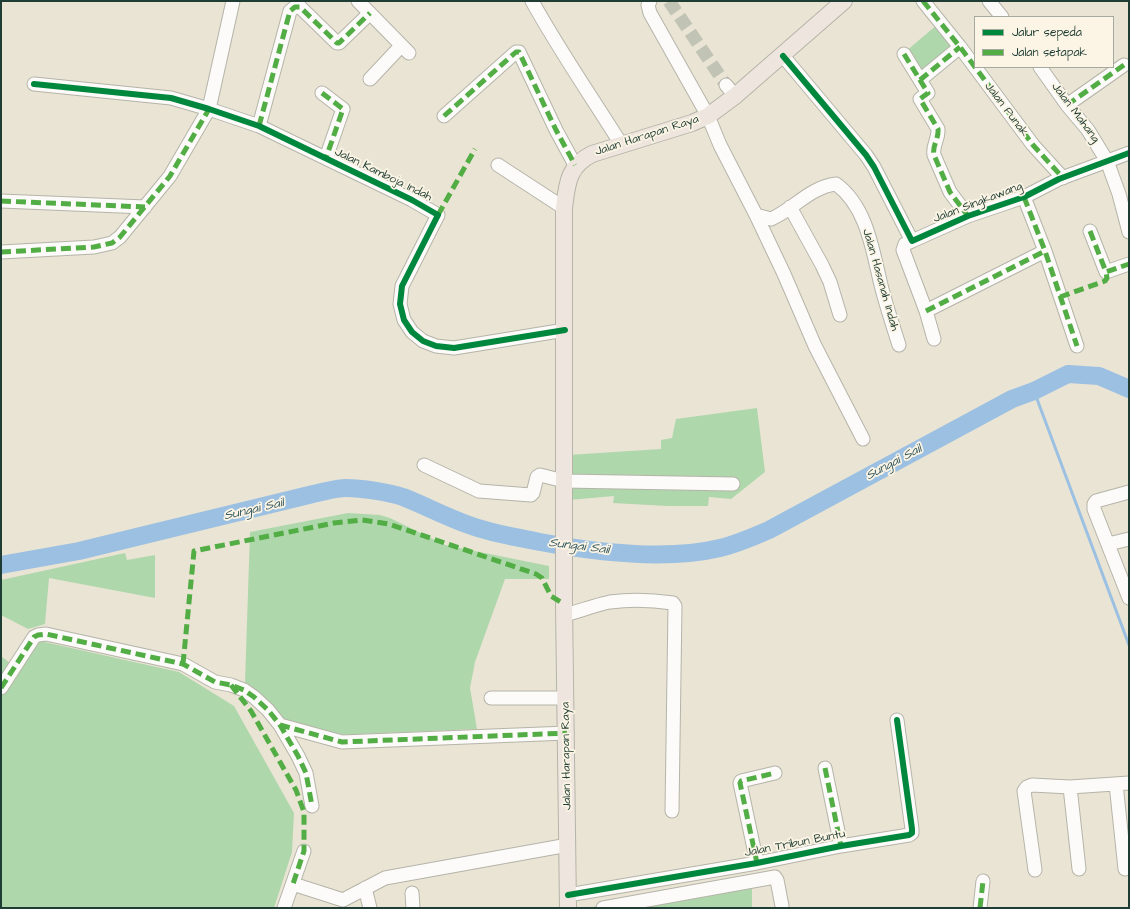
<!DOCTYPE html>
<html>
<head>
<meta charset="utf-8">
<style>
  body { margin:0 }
  #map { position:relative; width:1130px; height:909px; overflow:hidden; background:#eae4d4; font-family:"Architects Daughter",sans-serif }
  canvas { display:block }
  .frame { position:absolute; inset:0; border:2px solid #1f3d34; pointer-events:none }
  .legend { position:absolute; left:974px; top:16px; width:140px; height:52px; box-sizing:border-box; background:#fcf5e5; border:1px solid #a4ab9e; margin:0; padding:5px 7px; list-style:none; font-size:12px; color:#1f3d34 }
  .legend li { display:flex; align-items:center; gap:8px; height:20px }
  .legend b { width:20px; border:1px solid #a4ab9e }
</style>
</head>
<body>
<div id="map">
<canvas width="1130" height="909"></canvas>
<div class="frame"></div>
<ul class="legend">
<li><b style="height:5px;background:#00873e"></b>Jalur sepeda</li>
<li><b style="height:5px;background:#52ad45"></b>Jalan setapak</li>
</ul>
</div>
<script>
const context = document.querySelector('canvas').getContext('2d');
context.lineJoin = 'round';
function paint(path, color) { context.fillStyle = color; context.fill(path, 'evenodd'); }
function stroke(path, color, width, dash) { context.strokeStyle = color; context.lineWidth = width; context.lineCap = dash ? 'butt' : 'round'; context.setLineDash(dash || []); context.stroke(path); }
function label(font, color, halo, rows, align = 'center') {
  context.font = font + ' "Architects Daughter",sans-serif'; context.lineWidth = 3.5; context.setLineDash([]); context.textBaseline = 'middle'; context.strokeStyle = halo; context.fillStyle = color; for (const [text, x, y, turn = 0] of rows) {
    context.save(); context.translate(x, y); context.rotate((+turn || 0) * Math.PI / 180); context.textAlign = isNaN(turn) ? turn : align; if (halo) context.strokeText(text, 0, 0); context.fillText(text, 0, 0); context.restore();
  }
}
paint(new Path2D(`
  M938 24 955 46 921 73 905 52Z
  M757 408 765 472 731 499 709 497 708 506H667L613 503 614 496 569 500 568 455 661 449V440L672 438 676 419Z
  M348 513 380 515 390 518 445 545 549 566V579H505L475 662 470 688 477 729 339 735 283 720 245 682 250 532Z
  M125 553 127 560 155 555V598L49 578 45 624 28 629 1 615V580Z
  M40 641 179 672 234 706 294 813 292 852 274 908H1V656L19 670Z
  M752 884V908H585Z`), '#afd7ac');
stroke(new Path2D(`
  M1034 391 1129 645`), '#9cc0e2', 3);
stroke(new Path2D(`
  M1 565 79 551 313 494C324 492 335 488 346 488 362 488 387 492 403 497 426 506 448 518 472 526 494 534 517 537 540 542 594 552 666 561 720 548 737 544 753 537 769 530L1012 399 1034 391 1068 374 1099 376 1129 389`), '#9cc0e2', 18);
stroke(new Path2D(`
  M669 1 726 85`), '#c1c3b4', 13, [13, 6]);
const minor = new Path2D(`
  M358 1 409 53
  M532 1C559 50 591 96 621 144
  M650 1 648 5 650 13 708 116 720 145 756 215 771 219C794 209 810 187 836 184 868 207 873 254 882 289 887 308 893 326 899 345
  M923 1 960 47 1033 145 1063 178
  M989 1 1002 17
  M904 54 928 93 920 99 938 129C939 139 932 145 934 155L950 192 968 216
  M783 56 866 155 874 167 912 241 968 216 1024 197 1059 179 1129 153
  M1040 67 1067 105 1088 130 1107 161 1119 194 1129 232
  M370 79 401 46
  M920 80 960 47
  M34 84 171 98 209 109 259 126 412 200 438 215 402 286 400 304 404 320 412 332 423 341 436 346 454 348 565 330
  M726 85 735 96
  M322 93 343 109 326 158
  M1067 105 1124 65
  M444 116 516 52H519L556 130 575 165
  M259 126 290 11 295 7H300L337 43H339L370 13
  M498 165 564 208
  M1024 197 1045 251 1077 346
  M1 201 145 207
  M790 207 822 265 830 282 840 315
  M756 215 784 274 815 346 863 439
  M1090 231 1106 272 1129 264
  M912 241 905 244 903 250 926 311 934 339
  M1 252 94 247 112 243 120 237 170 176 209 109 233 1
  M926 311 1045 251
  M424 465 479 491 531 495 533 493 537 477 540 475 564 481 733 484
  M1129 492 1096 501 1094 504V509L1129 598
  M1108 544 1129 539
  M565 615C580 611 595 605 610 602 631 599 653 600 673 603L675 606 672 811
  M1 688 34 637 38 635 46 634 183 664 215 682 231 685 244 690 254 697 268 710 280 725 298 756 306 773 312 806
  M491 698H566
  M280 725 342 742 567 733
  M825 768 841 846
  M1116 784 1125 869
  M1070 787 1079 869
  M757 863 740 783 741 781 775 773
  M1035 870 1024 791 1027 787 1032 785 1070 787 1129 783
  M293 884 343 900 385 878 568 845
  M365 888 370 908
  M412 893 413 908
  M568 895 757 863 841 846 909 835 912 833V829L897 720
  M284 908 304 851
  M603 908 775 877 777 880 782 906
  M980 908 983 881`);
const major = new Path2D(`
  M568 908 564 604V208C567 184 568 166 592 154L692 123 708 116 735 96 844 1`);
stroke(minor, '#b5b4a9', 15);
stroke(major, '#b5b4a9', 18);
stroke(minor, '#fcfbf9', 13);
stroke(major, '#eee6de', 16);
stroke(new Path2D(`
  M923 1 960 47 1033 145 1063 178
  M904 54 928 93 920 99 938 129C939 139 932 145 934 155L950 192 968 216
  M920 80 960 47
  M322 93 343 109 326 158
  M1067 105 1124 65
  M444 116 516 52H519L556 130 575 165
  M259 126 290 11 295 7H300L337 43H339L370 13
  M1024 197 1045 251 1077 346
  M1 201 145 207
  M438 215 475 149
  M1090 231 1106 272 1129 264
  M1 252 94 247 112 243 120 237 170 176 209 109
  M1060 297 1105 281 1107 278 1106 272
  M926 311 1045 251
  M183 664 194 551 334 523 362 520 389 524 536 574 542 578 551 596 564 604
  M231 685 251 711 296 790 304 812V851L293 884
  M1 688 34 637 38 635 46 634 183 664 215 682 231 685 244 690 254 697 268 710 280 725 298 756 306 773 312 806
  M280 725 342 742 567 733
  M825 768 841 846
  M757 863 740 783 741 781 775 773
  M980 908 983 881`), '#52ad45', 5, [10, 5]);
stroke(new Path2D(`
  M783 56 866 155 874 167 912 241 968 216 1024 197 1059 179 1129 153
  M34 84 171 98 209 109 259 126 412 200 438 215 402 286 400 304 404 320 412 332 423 341 436 346 454 348 565 330
  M568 895 757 863 841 846 909 835 912 833V829L897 720`), '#00873e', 6);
label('12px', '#1f3d34', '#fcf5e5', [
  ["Jalan Punak",1006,110,53],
  ["Jalan Mahang",1075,113,53],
  ["Jalan Harapan Raya",647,136,-18],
  ["Jalan Kamboja Indah",383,175,26],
  ["Jalan Singkawang",978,203,-21],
  ["Jalan Hasanah Indah",880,280,74],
  ["Jalan Harapan Raya",567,756,-91],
  ["Jalan Tribun Buntu",795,844,-11]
]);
label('italic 13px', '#365a61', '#fcf5e5', [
  ["Sungai Sail",894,463,-28],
  ["Sungai Sail",254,510,-13],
  ["Sungai Sail",579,547,7]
]);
</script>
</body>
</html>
